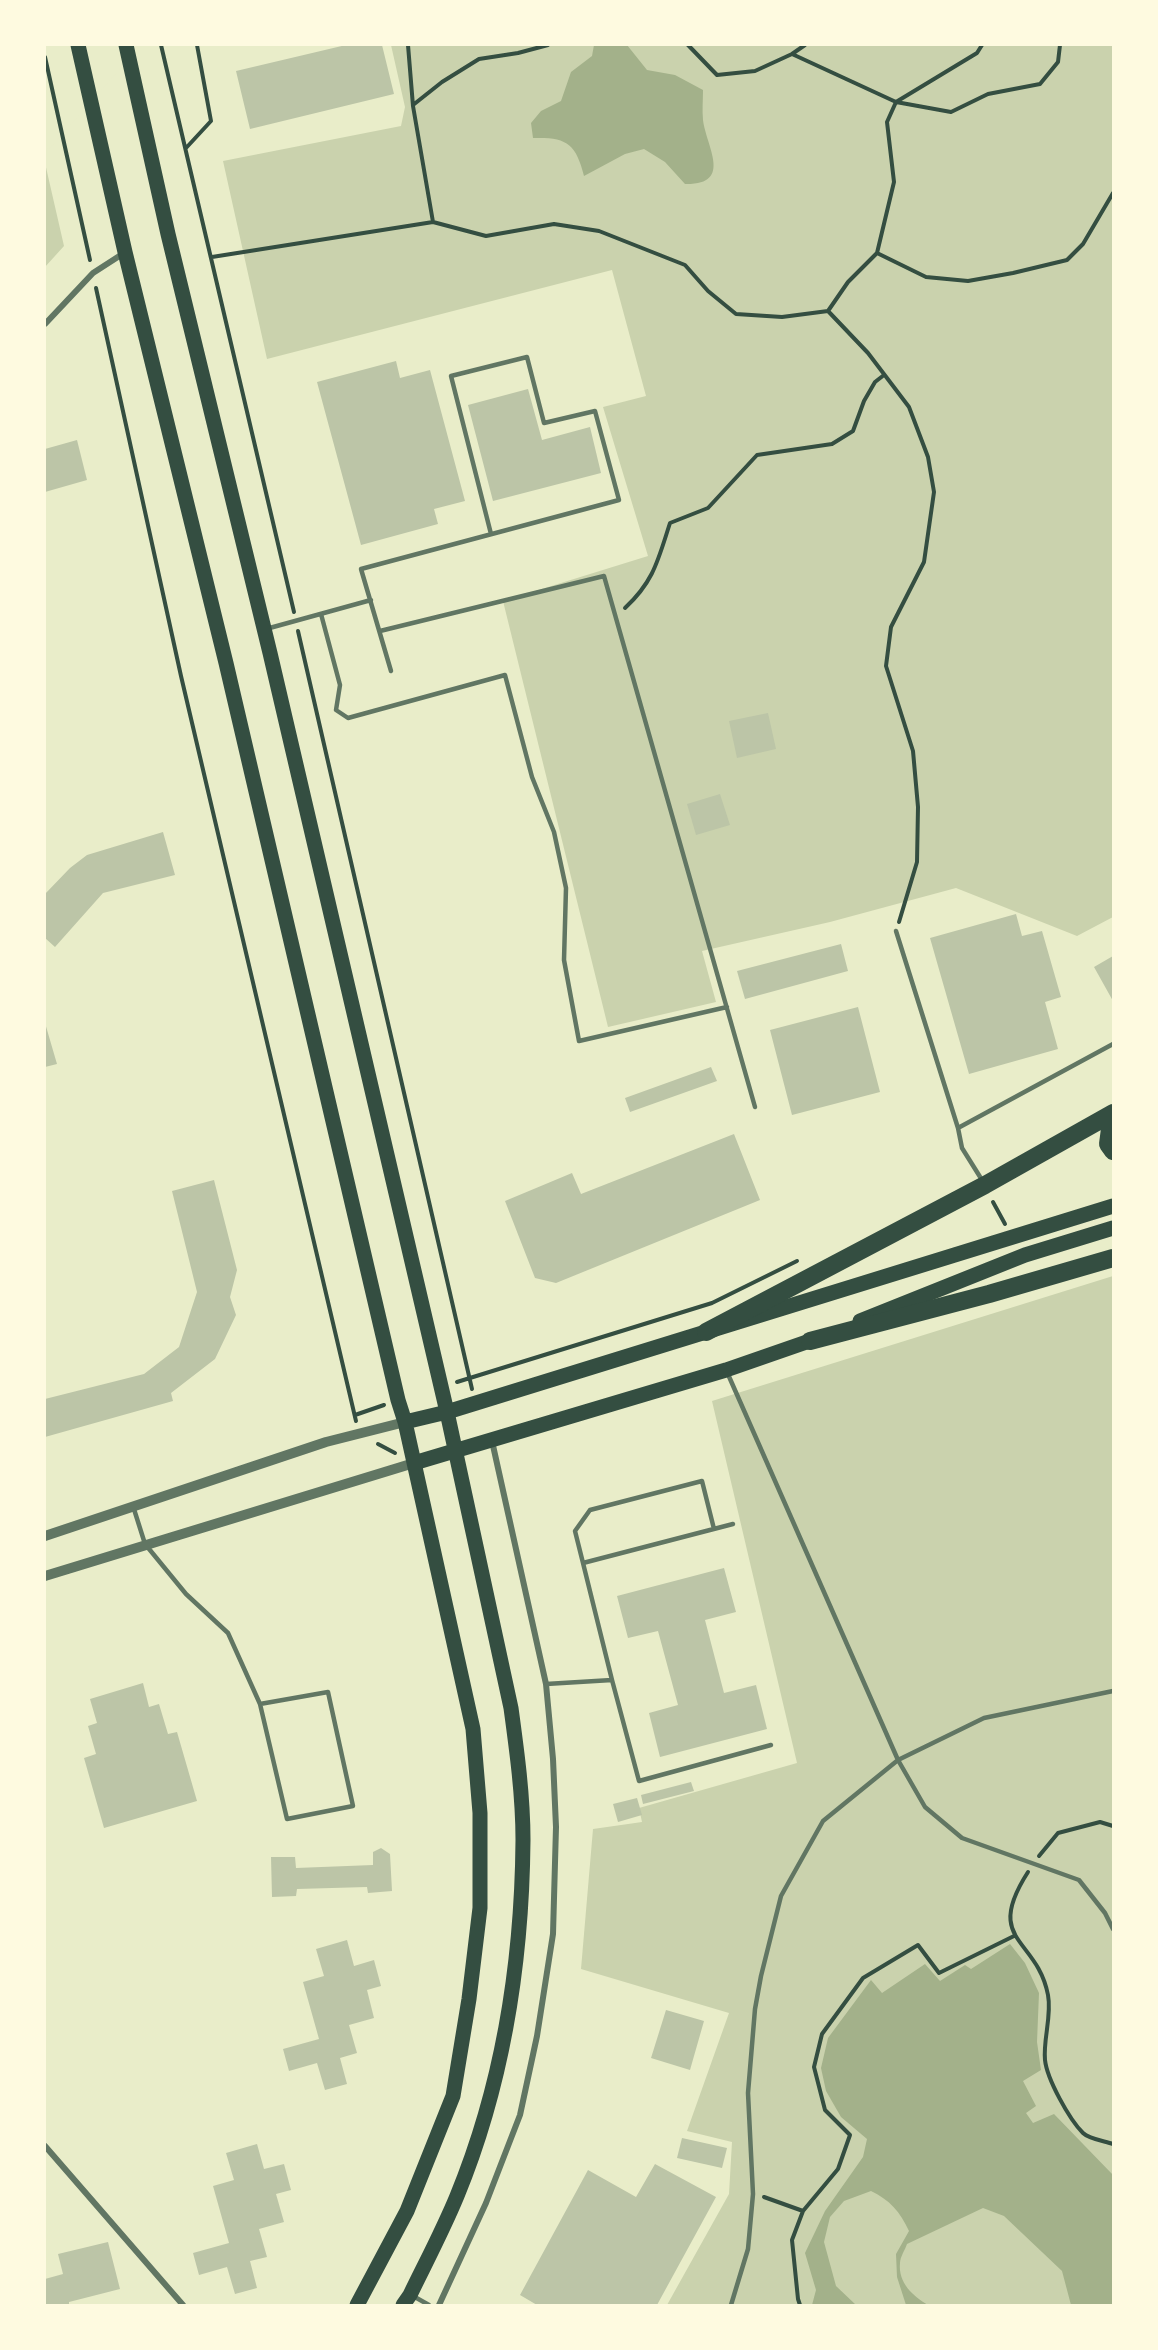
<!DOCTYPE html>
<html>
<head>
<meta charset="utf-8">
<style>
	body { margin:0 }
	#map { position:relative; width:1158px; height:2350px; overflow:hidden; background:#e9edc9; font-family:Arial,sans-serif }
	canvas { display:block }
	.frame { position:absolute; inset:0; border:46px solid #fefae0; pointer-events:none }
</style>
</head>
<body>
<div id="map">
<canvas width="1158" height="2350"></canvas>
<div class="frame"></div>
</div>
<script>
const c = document.querySelector('canvas').getContext('2d');
c.lineJoin = 'round';
function paint(path, color) { c.fillStyle = color; c.fill(path, 'evenodd'); }
function trace(path, color, width, dash) { c.strokeStyle = color; c.lineWidth = width; c.lineCap = dash ? 'butt' : 'round'; c.setLineDash(dash || []); c.stroke(path); }
const green = new Path2D(`
	M391 45H1113V917L1077 936 956 888 830 922 702 951 716 1002 608 1027 503 601 648 556 603 407 646 396 612 270 267 359 223 161 401 126 405 107Z
	M45 163 64 246 45 267Z
	M1113 1276V2305H667L729 2194 732 2142 687 2131 729 2013 581 1969 593 1829 642 1822 639 1808 797 1763 712 1401Z`);
const water = new Path2D(`
	M594 45H627L647 70 675 75 703 90C703 100 702 110 703 120 706 146 734 185 685 184L665 162 644 149 625 154 584 176C576 143 566 137 533 138L531 123 541 111 561 101 571 72 592 56Z
	M1010 1944 1025 1963 1039 1993 1037 2042 1041 2070 1023 2081 1036 2106 1026 2113 1033 2123 1054 2114 1113 2175V2305H1071L1062 2271 1004 2216 983 2208 907 2244C905 2250 900 2257 900 2263 898 2283 913 2296 928 2305H906L897 2277 896 2254 909 2231C900 2212 890 2200 871 2191L844 2201 830 2217 824 2242 836 2286 856 2305H812L816 2290 805 2253 825 2211 863 2157 867 2139 841 2117 826 2091 821 2068 828 2038 871 1980 882 1993 925 1964 940 1981 965 1965 971 1969Z`);
const pier = new Path2D(`
	M45 45H141L48 150 45 136Z`);
const building = new Path2D(`
	M346 45H382L394 94 250 129 236 71Z
	M396 361 400 378 430 370 465 501 434 509 438 524 361 545 317 382Z
	M528 389 542 440 590 427 601 473 493 501 468 405Z
	M77 440 87 480 45 492V449Z
	M768 713 776 749 737 758 729 721Z
	M720 794 730 825 696 835 687 804Z
	M163 832 175 875 103 893 55 947 45 938V894L70 868 87 855Z
	M1016 914 1022 936 1042 931 1061 997 1045 1002 1058 1049 969 1074 930 938Z
	M841 944 848 971 745 999 737 971Z
	M1113 956V1001L1094 967Z
	M858 1007 880 1092 792 1115 770 1030Z
	M45 1023 57 1064 45 1067Z
	M711 1067 717 1081 630 1112 625 1098Z
	M734 1134 760 1200 556 1283 535 1278 505 1201 572 1173 581 1194Z
	M214 1180 237 1270 230 1297 236 1315 215 1359 171 1393 173 1401 45 1437V1399L144 1374 179 1347 197 1292 172 1191Z
	M724 1568 736 1612 705 1620 724 1693 756 1685 767 1729 660 1757 649 1713 678 1705 658 1631 628 1638 617 1596Z
	M143 1683 149 1707 159 1704 168 1734 177 1732 197 1801 104 1828 84 1758 96 1754 88 1726 97 1723 90 1699Z
	M691 1782 694 1791 643 1804 641 1795Z
	M637 1798 642 1815 618 1822 613 1804Z
	M381 1848 390 1854 392 1891 368 1893 367 1887 297 1889 296 1896 272 1897 271 1857H295L296 1868 373 1865V1852Z
	M347 1940 354 1966 374 1960 381 1986 367 1990 374 2018 349 2025 357 2053 340 2058 347 2084 325 2090 317 2063 289 2071 283 2049 319 2039 303 1982 324 1976 316 1949Z
	M666 2010 704 2021 690 2070 651 2058Z
	M682 2138 727 2148 722 2168 677 2158Z
	M257 2144 264 2169 284 2164 291 2190 276 2194 284 2222 259 2229 267 2257 250 2261 257 2288 235 2294 227 2267 199 2275 193 2253 229 2243 213 2186 234 2180 226 2153Z
	M655 2164 716 2197 657 2305H537L520 2295 588 2170 636 2197Z
	M108 2242 120 2289 69 2302V2305H45V2279L63 2274 58 2254Z`);
const path = new Path2D(`
	M161 45 294 612
	M408 45 413 106 433 222
	M688 45 717 75 755 71 792 54 805 45
	M792 54 896 102 951 112 988 94 1040 84 1058 62 1060 45
	M45 57 90 260
	M413 105 442 82 479 59 518 53 548 45
	M186 148 211 121 197 45
	M877 253 926 277 968 281 1013 273 1067 260 1083 244 1113 193
	M212 257 433 222 486 236 554 224 599 231 685 265 708 291 736 314 782 317 828 311 848 282 877 253 894 182 887 122 896 102 977 53 982 45
	M96 288 181 676 356 1421
	M828 311 868 353 909 407 928 457 934 492 924 562 891 627 886 666 913 751 918 807 917 862 899 922
	M625 608C654 581 658 560 670 523L708 508 757 455 832 444 853 431 864 401 875 382 884 375
	M298 631 472 1389
	M993 1202 1005 1224
	M457 1382 712 1303 797 1261
	M355 1415 384 1405
	M378 1444 395 1453
	M1039 1856 1058 1833 1100 1822 1113 1826
	M1028 1872C983 1942 1037 1937 1048 1995 1052 2016 1043 2039 1045 2060 1047 2079 1069 2119 1083 2133 1089 2139 1104 2141 1113 2144
	M764 2197 803 2211
	M800 2305 798 2299 792 2240 803 2211 838 2169 850 2135 825 2110 814 2067 822 2034 863 1978 918 1945 939 1973 1014 1936`);
const service = new Path2D(`
	M321 614 340 685 336 710 348 718 505 675 532 777 554 832 566 888 564 960 579 1041 727 1007
	M266 629 371 600
	M380 631 604 576 755 1107
	M391 671 361 569 619 500 595 411 544 423 527 357 451 376 491 534
	M896 931 958 1128 962 1148 982 1180
	M958 1128 1113 1044
	M727 1372 898 1760 925 1807 962 1838 1079 1880 1105 1913 1113 1929
	M133 1506 145 1544 186 1594 228 1633 260 1704 287 1819 353 1806 328 1692 260 1704
	M583 1563 575 1531 590 1510 702 1481 714 1529
	M612 1680 583 1563 733 1524
	M546 1684 612 1680 639 1781 771 1745
	M413 2296 429 2305
	M731 2305 748 2249 753 2194 748 2093 755 2009 761 1976 781 1896 823 1821 898 1760 984 1718 1113 1691`);
const minor = new Path2D(`
	M45 324 93 273 124 253
	M45 2146 183 2305
	M439 2305 486 2203 520 2115 537 2036 553 1934 556 1827 553 1759 546 1684 492 1441`);
const tertiary = new Path2D(`
	M45 1536 326 1442 405 1422
	M45 1576 414 1463`);
const primary = new Path2D(`
	M78 45 125 252 226 663 398 1400 405 1422 473 1729 480 1813V1908L469 1999 453 2096 407 2211 357 2305
	M126 45 168 234 270 653 447 1412 511 1708C517 1752 523 1796 523 1840 522 1961 503 2084 457 2196 443 2230 426 2262 410 2295L403 2305
	M860 1321 1025 1255 1113 1228
	M405 1422 447 1412 1113 1206
	M414 1463 726 1370 821 1337`);
const motorway = new Path2D(`
	M1112 1114 1108 1144 1113 1151
	M706 1332 985 1185 1113 1113
	M810 1341 989 1294 1113 1258`);
paint(green, '#cad2ad');
paint(water, '#a3b18a');
paint(pier, '#e9edc9');
paint(building, '#bcc5a7');
trace(path, '#344e41', 4);
trace(service, '#617663', 4.5);
trace(minor, '#617663', 6);
trace(tertiary, '#617663', 10);
trace(primary, '#344e41', 15);
trace(motorway, '#344e41', 18);
</script>
</body>
</html>
